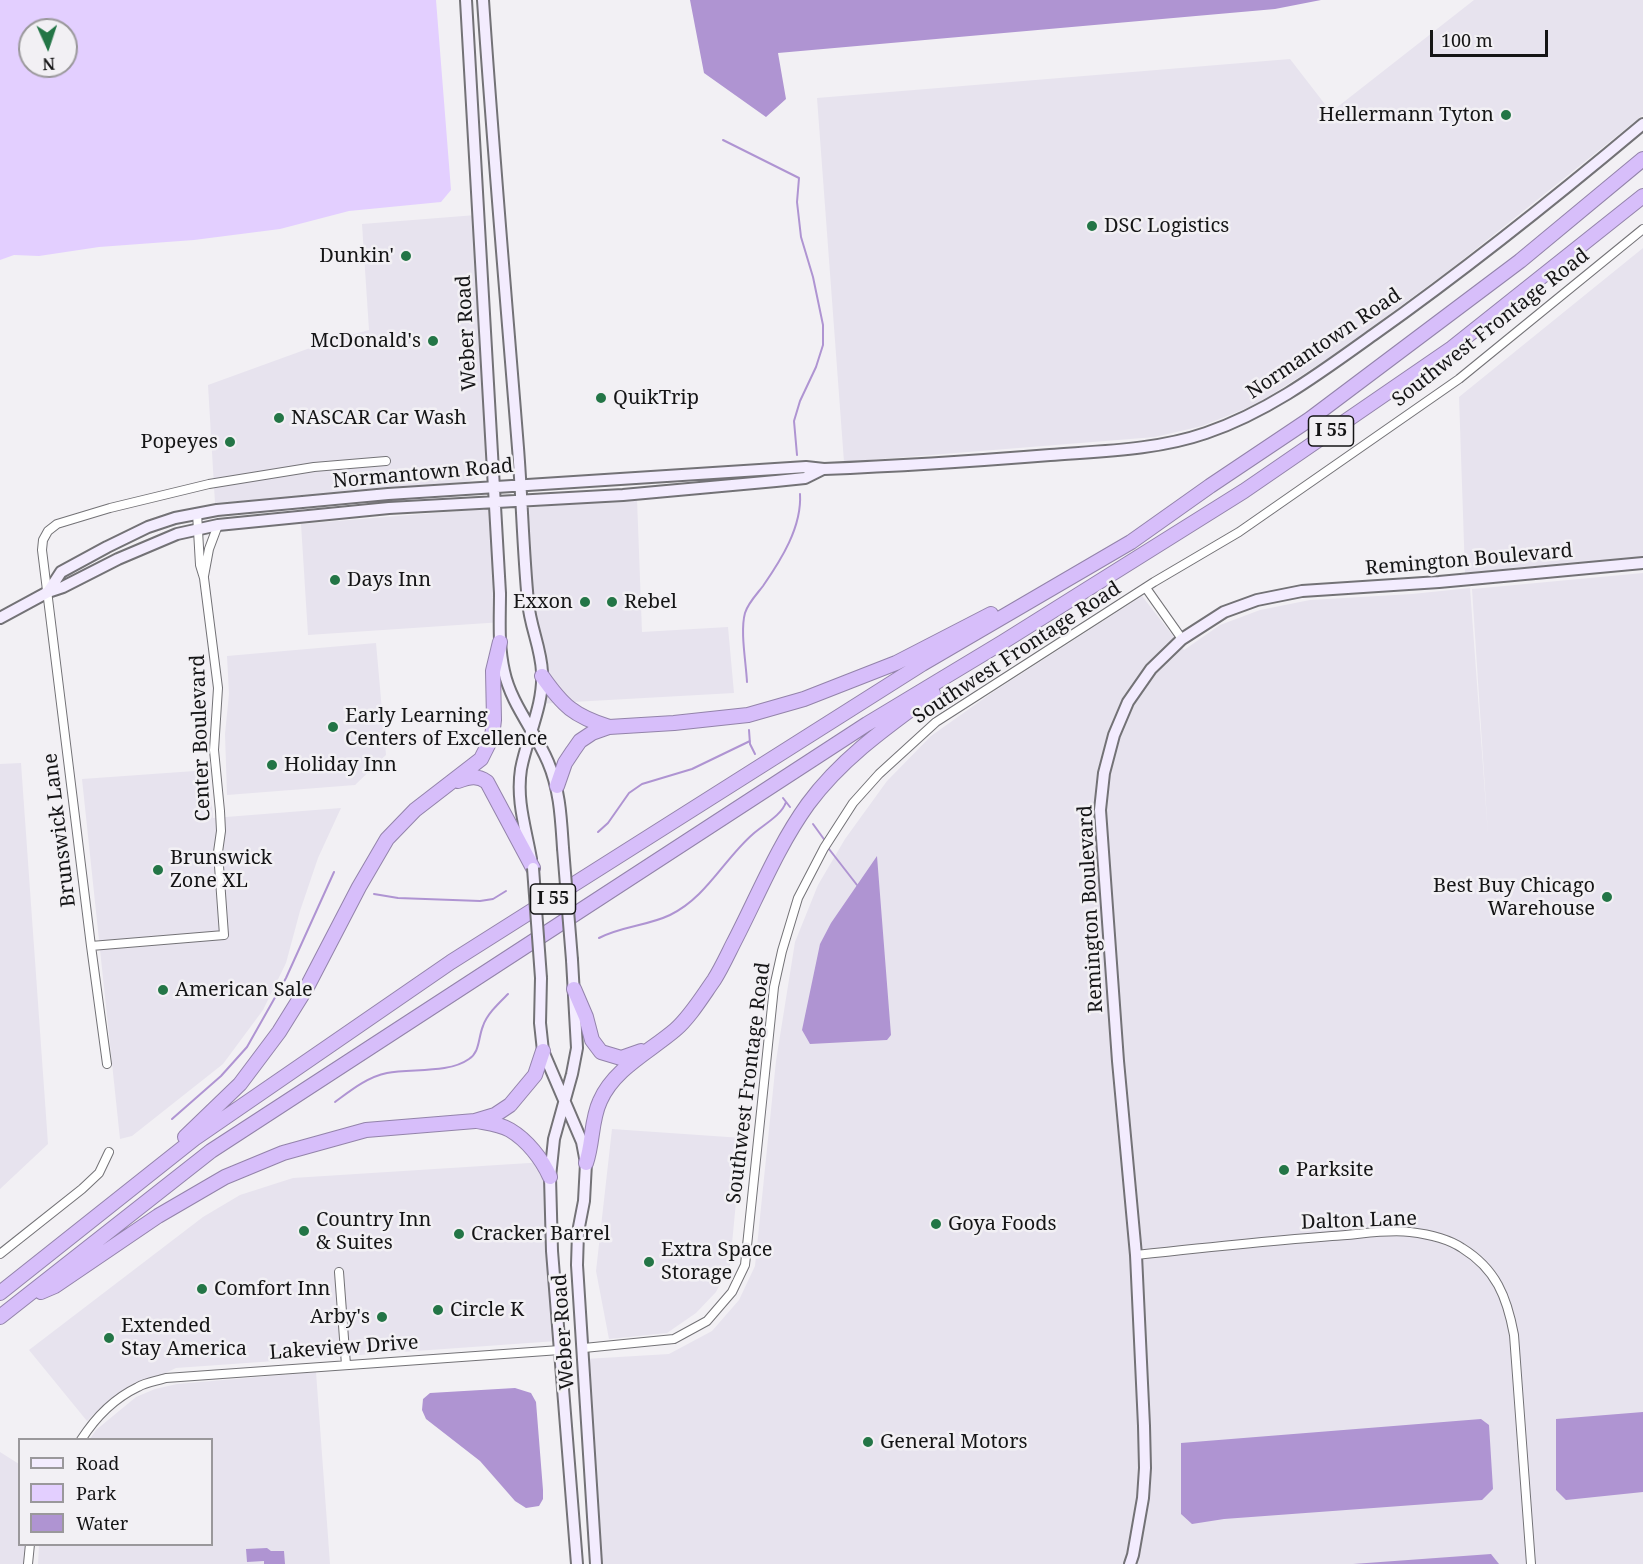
<!DOCTYPE html>
<html>
<head>
<meta charset="utf-8">
<style>
	body { margin:0 }
	#map { position:relative; width:1643px; height:1564px; overflow:hidden; background:#f2f0f4; font-family:"Noto Serif",serif }
	canvas { display:block }
	.legend { position:absolute; left:18px; top:1438px; width:195px; height:108px; box-sizing:border-box; background:#f2f0f4; border:2px solid #9a989b; margin:0; padding:8px 10px; list-style:none; font-size:18px; color:#151516 }
	.legend li { display:flex; align-items:center; gap:12px; height:30px }
	.legend b { width:30px; border:2px solid #9a989b }
	.north { position:absolute; left:18px; top:18px; width:60px; height:60px; box-sizing:border-box; background:#f2f0f4; border:2px solid #9a989b; border-radius:50%; rotate:177deg; font-size:16px; font-weight:700; line-height:24px; text-align:center; color:#151516 }
	.north::after { content:''; display:block; margin:auto; width:21px; height:27px; background:#237546; clip-path:polygon(50% 0,100% 100%,50% 72%,0 100%) }
	.scale { position:absolute; left:1430px; top:30px; width:118px; height:27px; box-sizing:border-box; border:3px solid #151516; border-top:0; padding-left:8px; font-size:18px; line-height:21px; white-space:nowrap; color:#151516; -webkit-text-stroke:4px #f2f0f4; paint-order:stroke }
</style>
</head>
<body>
<div id="map">
<canvas width="1643" height="1564"></canvas>
<ul class="legend">
<li><b style="height:8px;background:#f3ecfe"></b>Road</li>
<li><b style="height:16px;background:#e3cfff"></b>Park</li>
<li><b style="height:16px;background:#af94d2"></b>Water</li>
</ul>
<div class="north">N</div>
<div class="scale">100 m</div>
</div>
<script>
const c = document.querySelector('canvas').getContext('2d');
c.lineJoin = 'round';
function paint(path, color) { c.fillStyle = color; c.fill(path, 'evenodd'); }
function trace(path, color, width, dash) { c.strokeStyle = color; c.lineWidth = width; c.lineCap = dash ? 'butt' : 'round'; c.setLineDash(dash || []); c.stroke(path); }
function label(font, color, halo, rows, align = 'center') {
  c.font = font + ' "Noto Serif",serif'; c.lineWidth = 5; c.setLineDash([]); c.textBaseline = 'middle'; c.strokeStyle = halo; c.fillStyle = color; for (const [text, x, y, turn = 0] of rows) {
    c.save(); c.translate(x, y); c.rotate((+turn || 0) * Math.PI / 180); c.textAlign = isNaN(turn) ? turn : align; if (halo) c.strokeText(text, 0, 0); c.fillText(text, 0, 0); c.restore();
  }
}
const built = new Path2D(`
	M1474 0H1643V115L1451 269 1338 352 1257 404 1202 426 1155 437 844 462 817 98 1290 59 1331 112Z
	M476 215 487 454 483 469 475 479 461 484 215 503 208 385 332 340 369 330 362 224Z
	M1643 248V557L1465 573 1459 397Z
	M637 499 642 632 728 627 734 693 537 704 534 631 523 508Z
	M495 508 503 622 308 635 301 524Z
	M1643 573V1564H601L585 1359 669 1354 712 1331 739 1300 755 1266 776 1061 795 942 818 885 845 839 887 781 931 736 993 692 1142 596 1184 650 1220 625 1260 610 1310 600 1412 594 1470 588 1488 835 1472 589Z
	M376 643 386 755 355 785 227 795 225 734 229 694 227 656Z
	M21 763 48 1144 0 1189V764Z
	M209 770 213 818 341 808 318 858 300 911 286 963 263 1010 223 1064 132 1136 120 1139 82 779Z
	M612 1129 742 1138 730 1265 716 1292 696 1313 667 1333 609 1339 596 1271Z
	M545 1162 557 1341 176 1368 110 1399 87 1421 29 1350 203 1217 240 1195 293 1178Z
	M316 1372 330 1564H38L39 1545 212 1544V1440L90 1439 96 1430 136 1397 155 1389 177 1384Z
	M0 1452 19 1464 20 1544 26 1545 25 1564H0Z`);
const green = new Path2D(`
	M0 0H436L451 190 441 202 349 211 280 229 194 240 99 247 39 256 14 255 0 260ZM30 30H66V66H30Z`);
const water = new Path2D(`
	M690 0H1321L1275 9 778 53 786 99 766 117 704 73Z
	M877 856 891 1035 887 1040 810 1044 802 1030 820 944 831 923Z
	M515 1388 531 1393 536 1402 543 1490V1499L539 1506 526 1508 515 1501 480 1461 426 1419 422 1410 423 1399 430 1393Z
	M1643 1412V1492L1566 1500 1556 1490V1419Z
	M1481 1419 1489 1425 1493 1489 1482 1500 1224 1519 1192 1524 1181 1514V1443Z
	M267 1548 271 1551H284L285 1564H264V1561L247 1562 246 1549Z
	M1491 1554 1499 1564H1353Z`);
const stream = new Path2D(`
	M723 140 799 178 797 202 801 237 813 277 823 325V345L816 367 800 401 794 421 797 455
	M747 682C746 662 740 631 745 613 748 603 757 594 763 586 781 560 802 527 800 494
	M749 730 750 744 755 754
	M783 798 790 807
	M813 824 826 842
	M598 832 608 823 629 793 642 784 692 769 750 741
	M829 846V849L857 885
	M374 894 398 898 480 901 493 899 506 891
	M599 938C622 926 647 926 670 915 706 898 724 859 753 834 763 825 782 815 786 802
	M335 1102C350 1091 367 1077 387 1073 411 1068 448 1074 469 1059 480 1052 478 1038 483 1026 487 1014 499 1003 508 994
	M172 1119 221 1076 247 1047 286 978 334 872`);
const street = new Path2D(`
	M204 576 209 549 218 525
	M1146 588 1182 639
	M91 946 224 935 218 852 221 831 220 811 214 750 218 688 204 578 200 565 197 513
	M107 1064 91 946 42 550 43 540 48 531 57 524 110 508 209 484 314 467 386 461
	M0 1254 82 1189 99 1173 109 1152
	M1136 1255C1201 1248 1266 1241 1332 1236 1357 1235 1385 1229 1410 1232 1427 1234 1447 1238 1462 1248 1496 1269 1507 1297 1514 1335L1531 1564
	M339 1272 346 1365
	M584 1348 674 1339 707 1321 732 1292 745 1265 774 987 782 951 798 898 824 848 853 803 879 774 936 722 1154 582 1239 532 1459 379 1643 229
	M81 1440C95 1418 115 1398 138 1387 146 1382 157 1381 166 1378L560 1350
	M28 1564 30 1544`);
const secondary = new Path2D(`
	M466 0 500 593C500 619 498 645 504 671 511 704 535 731 548 762 560 790 561 819 563 848
	M483 0C493 149 506 298 518 448 522 499 523 550 528 602 530 626 541 648 542 672 544 705 527 737 521 769 516 801 526 829 531 859
	M48 592 61 572 107 547 148 527 175 518 217 510 388 494 806 467 824 469C899 466 975 461 1050 455 1102 451 1157 450 1206 433 1268 412 1320 373 1373 335 1466 269 1555 198 1643 124
	M0 618 48 592 63 587 118 559 177 534 218 525 389 508 623 495 776 481 805 478 823 469
	M572 960 577 1048 572 1074 554 1139 550 1177 552 1251 577 1564
	M541 978 540 1023 543 1051 582 1142 586 1163 584 1201 578 1232 577 1265 596 1564
	M1130 1564 1133 1555 1143 1498 1145 1468 1144 1426 1136 1255 1118 1061 1100 810 1104 773 1114 735 1128 702 1151 669 1182 639 1224 612 1257 600 1302 591 1439 582 1643 563`);
const highway = new Path2D(`
	M542 676C563 706 574 716 609 727
	M458 781C470 777 477 775 487 782L533 868
	M557 786 565 763 573 751 580 741 592 733 609 727 674 723 748 715 804 699 896 663 991 614
	M574 989 586 1017 592 1040 601 1052 621 1058 641 1051
	M477 1121C488 1123 500 1124 510 1130 527 1140 542 1159 550 1177
	M185 1137 240 1084 279 1032 307 987 359 887 387 839 415 810 481 759 492 737 494 720 493 671 500 642
	M586 1163C593 1143 591 1120 600 1101 614 1069 649 1052 675 1030 690 1017 702 997 714 980 721 969 727 956 733 944 757 898 777 847 808 804 842 758 888 726 933 693
	M41 1292 55 1286 158 1216 225 1177 283 1153 366 1130 475 1121 495 1115 510 1105 535 1075 543 1051
	M0 1293 194 1139 451 962 922 664 1131 542 1210 486 1310 419 1520 261 1643 159
	M0 1317 211 1151 867 724 1003 642 1244 491 1452 348 1643 196`);
const secondaryBridge = new Path2D(`
	M563 848 572 960
	M533 868 541 978`);
const markers = [
	[1506,115,6,"#237546"],
	[1092,226,6,"#237546"],
	[406,256,6,"#237546"],
	[433,341,6,"#237546"],
	[601,398,6,"#237546"],
	[279,418,6,"#237546"],
	[230,442,6,"#237546"],
	[335,580,6,"#237546"],
	[585,602,6,"#237546"],
	[612,602,6,"#237546"],
	[333,727,6,"#237546"],
	[272,765,6,"#237546"],
	[158,870,6,"#237546"],
	[1607,897,6,"#237546"],
	[163,990,6,"#237546"],
	[1284,1170,6,"#237546"],
	[936,1224,6,"#237546"],
	[304,1231,6,"#237546"],
	[459,1234,6,"#237546"],
	[649,1262,6,"#237546"],
	[202,1289,6,"#237546"],
	[438,1310,6,"#237546"],
	[382,1317,6,"#237546"],
	[109,1338,6,"#237546"],
	[868,1442,6,"#237546"]
];
const shields = [
	[1331,431,45],
	[553,899,45]
];
const shieldNames = [
	["I 55",1331,431],
	["I 55",553,899]
];
const poiNames = [
	["Hellermann Tyton",1494,115,"right"],
	["DSC Logistics",1104,226],
	["Dunkin'",394,256,"right"],
	["McDonald's",421,341,"right"],
	["QuikTrip",613,398],
	["NASCAR Car Wash",291,418],
	["Popeyes",218,442,"right"],
	["Days Inn",347,580],
	["Exxon",573,602,"right"],
	["Rebel",624,602],
	["Early Learning",345,716],
	["Centers of Excellence",345,739],
	["Holiday Inn",284,765],
	["Brunswick",170,858],
	["Zone XL",170,881],
	["Best Buy Chicago",1595,886,"right"],
	["Warehouse",1595,909,"right"],
	["American Sale",175,990],
	["Parksite",1296,1170],
	["Country Inn",316,1220],
	["& Suites",316,1243],
	["Goya Foods",948,1224],
	["Cracker Barrel",471,1234],
	["Extra Space",661,1250],
	["Storage",661,1273],
	["Comfort Inn",214,1289],
	["Circle K",450,1310],
	["Arby's",370,1317,"right"],
	["Extended",121,1326],
	["Stay America",121,1349],
	["General Motors",880,1442]
];
const streetNames = [
	["Southwest Frontage Road",1491,328,-38],
	["Weber Road",467,333,-93],
	["Normantown Road",1324,344,-34],
	["Normantown Road",423,474,-5],
	["Remington Boulevard",1469,560,-5],
	["Southwest Frontage Road",1017,653,-33],
	["Center Boulevard",201,738,-92],
	["Brunswick Lane",60,830,-97],
	["Remington Boulevard",1091,909,-93],
	["Southwest Frontage Road",749,1083,-83],
	["Dalton Lane",1359,1221,-2],
	["Weber Road",564,1332,-94],
	["Lakeview Drive",344,1348,-4]
];
paint(built, '#e7e3ee');
paint(green, '#e3cfff');
paint(water, '#af94d2');
trace(stream, '#af94d2', 2);
trace(street, '#737276', 10);
trace(secondary, '#737276', 14);
trace(highway, '#9383aa', 16);
trace(street, '#fff', 8);
trace(secondary, '#f3ecfe', 10);
trace(highway, '#d7befa', 14);
trace(secondaryBridge, '#737276', 14, []);
trace(secondaryBridge, '#f3ecfe', 10);
for (const [x, y, r, color] of markers) { const dot = new Path2D(); dot.arc(x, y, r, 0, 2 * Math.PI); c.fillStyle = color; c.fill(dot); trace(dot, '#f2f0f4', 2); }
for (const [x, y, w] of shields) { const box = new Path2D(); box.roundRect(x - w / 2, y - 15, w, 30, 4.5); c.fillStyle = '#f2f0f4'; c.fill(box); trace(box, '#151516', 1.5); }
label('bold 18px', '#151516', null, shieldNames);
label('20px', '#151516', '#f2f0f4', poiNames, 'left');
label('20px', '#151516', '#f2f0f4', streetNames);
</script>
</body>
</html>
